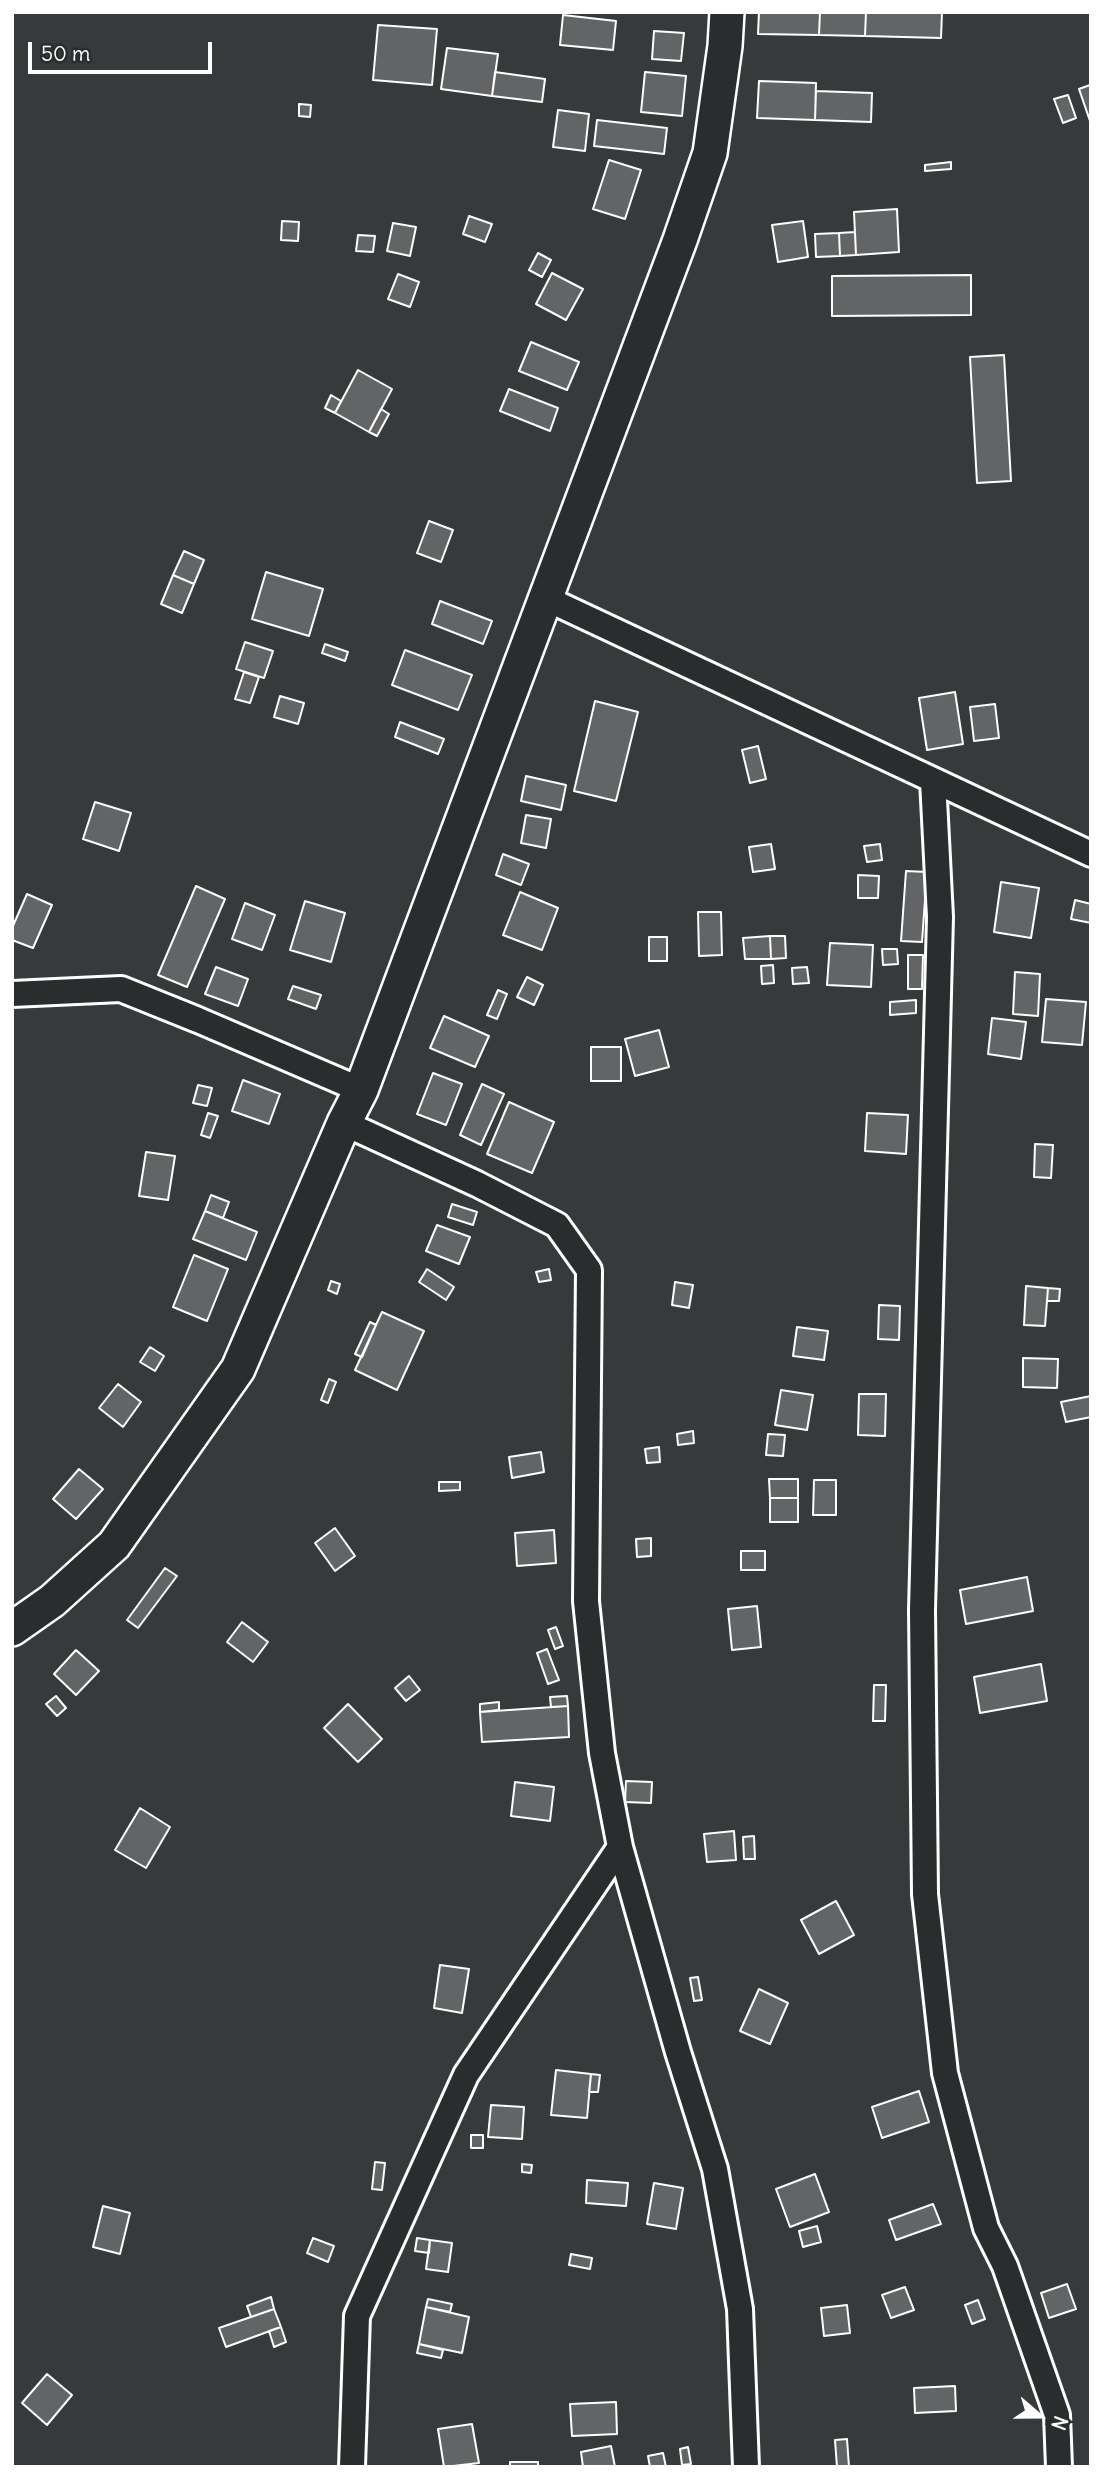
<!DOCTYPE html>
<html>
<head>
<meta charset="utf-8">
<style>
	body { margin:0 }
	#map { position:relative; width:1103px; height:2479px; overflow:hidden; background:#373a3b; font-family:Delius,sans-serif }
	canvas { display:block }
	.frame { position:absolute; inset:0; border:14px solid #fff; pointer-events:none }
	.north { position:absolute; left:1005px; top:2381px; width:70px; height:70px; -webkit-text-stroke:5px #2a2d2e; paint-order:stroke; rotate:110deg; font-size:19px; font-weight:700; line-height:28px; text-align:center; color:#fff }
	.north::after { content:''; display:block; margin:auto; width:24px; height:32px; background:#fff; clip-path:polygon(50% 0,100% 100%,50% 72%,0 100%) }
	.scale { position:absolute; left:28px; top:42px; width:184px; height:32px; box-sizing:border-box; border:4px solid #fff; border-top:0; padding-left:9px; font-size:21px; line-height:24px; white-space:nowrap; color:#fff; -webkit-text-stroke:5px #2a2d2e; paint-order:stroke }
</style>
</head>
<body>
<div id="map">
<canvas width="1103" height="2479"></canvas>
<div class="frame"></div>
<div class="north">N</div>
<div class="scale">50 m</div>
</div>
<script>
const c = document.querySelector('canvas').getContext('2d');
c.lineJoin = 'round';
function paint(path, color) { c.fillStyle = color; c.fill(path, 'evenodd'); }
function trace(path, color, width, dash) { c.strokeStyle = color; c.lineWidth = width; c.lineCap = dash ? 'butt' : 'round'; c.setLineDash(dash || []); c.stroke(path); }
const building = new Path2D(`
	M759 12H820L819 35 758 34Z
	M820 12H866L865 36 819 35Z
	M866 12 942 13 941 38 865 36Z
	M563 15 616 21 613 50 560 45Z
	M378 25 437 29 432 85 373 80Z
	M654 31 684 33 681 61 652 59Z
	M447 48 498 54 492 96 441 89Z
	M495 72 545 79 542 102 492 96Z
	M645 72 686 76 682 116 641 112Z
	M759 81 816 83 815 120 757 118Z
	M1090 85 1091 121H1090L1079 89Z
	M816 91 872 93 871 122 815 120Z
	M1068 95 1076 118 1063 123 1054 99Z
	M299 104 311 105 310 117 299 116Z
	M558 110 589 114 585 151 553 147Z
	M597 120 667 128 664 154 594 146Z
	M609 160 641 170 625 219 593 209Z
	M951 162V169L925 171V165Z
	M897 209 899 252 856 255 854 212Z
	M469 216 492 224 485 242 463 234Z
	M282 221 299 222 298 241 281 240Z
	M803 221 808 257 778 262 772 225Z
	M393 223 416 227 410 256 387 251Z
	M855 232 856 255 840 256 839 233Z
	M839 233 840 256 816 257 815 234Z
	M358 235 375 236 373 252 356 251Z
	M538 253 551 260 542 277 529 270Z
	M552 273 583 289 566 320 536 304Z
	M398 274 419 282 410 307 388 299Z
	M971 275V315L832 316V276Z
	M531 342 579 362 567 390 519 371Z
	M1004 355 1011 481 977 483 970 357Z
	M358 370 392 389 369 432 335 413Z
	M509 389 558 408 550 431 500 411Z
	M331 395 341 401 335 413 325 408Z
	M381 409 389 414 377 436 369 432Z
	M429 521 453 530 441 562 417 553Z
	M184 551 204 560 194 584 173 575Z
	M266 572 323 589 309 636 252 619Z
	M173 575 194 584 182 613 161 604Z
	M440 601 492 621 483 644 432 624Z
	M245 642 273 651 264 678 236 669Z
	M325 644 348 652 345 661 322 653Z
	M405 650 472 675 458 710 392 685Z
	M244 672 259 677 250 703 235 699Z
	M955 692 963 744 927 750 919 698Z
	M280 696 304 703 298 724 274 717Z
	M595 701 638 712 616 801 574 791Z
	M995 704 999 738 974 741 970 707Z
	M400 722 444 739 438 754 395 737Z
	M758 746 766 779 750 783 742 750Z
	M526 776 566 785 561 810 521 801Z
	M95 802 131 813 119 851 83 839Z
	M526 815 551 819 546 848 521 843Z
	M771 844 775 869 753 872 749 847Z
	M880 844 882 860 867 862 864 846Z
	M503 854 529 864 521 885 496 875Z
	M906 871 927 872 922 942 901 941Z
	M858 875 879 876 878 898H858Z
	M1001 882 1039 888 1031 938 994 932Z
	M196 886 225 899 187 987 158 975Z
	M520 892 558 908 542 950 503 935Z
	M27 894 52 905 33 948 12 940V928Z
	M1075 900 1091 904V923L1071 919Z
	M305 901 345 913 331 962 290 950Z
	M245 903 275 915 262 950 232 939Z
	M698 912H721L722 955 699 956Z
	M770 936 771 959H745L743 938Z
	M770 936H785L786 958 771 959Z
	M649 937H667V961H649Z
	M830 943 873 945 871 987 827 985Z
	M882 949H897L898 964 883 965Z
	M908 955H923L922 989H908Z
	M773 965 774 983 762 984 761 966Z
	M216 967 248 979 238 1006 205 994Z
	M807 967 809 983 793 984 792 968Z
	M1015 972 1040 974 1038 1016 1013 1014Z
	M527 977 543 985 534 1005 517 997Z
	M293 986 321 995 316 1009 288 999Z
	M498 990 507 994 497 1019 487 1015Z
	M1046 999 1086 1002 1082 1045 1042 1042Z
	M916 1000V1013L890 1015V1002Z
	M444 1016 489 1036 475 1067 430 1048Z
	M992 1018 1026 1022 1021 1059 988 1054Z
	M659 1030 669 1067 635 1076 625 1039Z
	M591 1047H621V1081H591Z
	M433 1073 462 1084 446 1125 417 1114Z
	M243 1080 280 1094 269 1124 232 1111Z
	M482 1084 504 1094 481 1145 460 1135Z
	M198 1085 212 1088 207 1106 193 1103Z
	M509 1102 554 1122 532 1173 487 1154Z
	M208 1113 218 1116 210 1138 201 1135Z
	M867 1113 908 1115 906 1154 865 1151Z
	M1035 1144 1053 1145 1051 1178 1034 1177Z
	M146 1152 175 1156 168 1200 139 1196Z
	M211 1195 229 1202 223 1218 205 1211Z
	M452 1204 477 1212 473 1225 448 1217Z
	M205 1211 257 1232 246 1260 193 1239Z
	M437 1225 470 1237 459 1264 426 1251Z
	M194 1255 228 1269 207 1321 173 1307Z
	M427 1269 454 1287 446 1300 419 1282Z
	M549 1269 551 1280 539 1282 536 1272Z
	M331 1281 340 1284 337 1294 328 1290Z
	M675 1282 693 1285 689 1308 672 1305Z
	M1026 1286 1048 1288 1045 1326 1024 1325Z
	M1048 1288 1060 1289 1059 1301H1047Z
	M879 1305 900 1306 899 1340 878 1339Z
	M382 1312 424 1331 397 1390 355 1370Z
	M370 1322 376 1325 362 1357 355 1354Z
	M797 1327 828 1331 824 1360 793 1356Z
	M150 1347 164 1356 155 1371 140 1362Z
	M1023 1358 1058 1359 1057 1388 1023 1387Z
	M329 1379 336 1382 328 1403 321 1400Z
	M118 1384 141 1402 123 1427 99 1408Z
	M781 1390 813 1395 807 1430 775 1425Z
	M859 1394H886L885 1436 858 1435Z
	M1091 1396V1417L1066 1422 1061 1402Z
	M693 1431 694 1443 678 1445 677 1434Z
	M768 1434 785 1435 783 1456 766 1455Z
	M659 1447 660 1462 647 1463 645 1449Z
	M541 1452 544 1472 512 1478 509 1457Z
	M79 1469 103 1489 76 1519 53 1499Z
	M769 1479H798V1498H770Z
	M814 1480H836V1515H813Z
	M439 1482H460V1490L439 1491Z
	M770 1498H798V1522H770Z
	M335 1528 355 1556 335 1571 315 1543Z
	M554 1530 556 1563 517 1566 515 1533Z
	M651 1538V1556L637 1557 636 1539Z
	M741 1551H765V1570H741Z
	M165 1568 177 1576 138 1628 127 1620Z
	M1027 1577 1033 1611 966 1624 960 1590Z
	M757 1606 761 1647 732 1650 728 1609Z
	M242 1622 268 1642 253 1662 227 1642Z
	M556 1627 563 1646 555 1649 548 1630Z
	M547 1649 559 1680 548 1684 537 1653Z
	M76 1650 99 1671 76 1695 54 1674Z
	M1041 1664 1047 1701 980 1713 974 1677Z
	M409 1676 420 1690 406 1701 395 1688Z
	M874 1685H886L885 1721H873Z
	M56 1696 66 1708 57 1716 46 1704Z
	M567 1696 568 1706 551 1707 550 1697Z
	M499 1702V1710L480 1712V1704Z
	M348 1704 382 1739 358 1762 324 1728Z
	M568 1706 569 1737 482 1742 480 1712Z
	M626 1781 652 1782 651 1803 625 1802Z
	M515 1782 554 1787 550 1821 511 1816Z
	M140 1808 170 1827 146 1868 115 1850Z
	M734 1831 736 1860 707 1862 704 1834Z
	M754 1836 755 1859H744L743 1837Z
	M836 1901 854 1935 819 1954 801 1920Z
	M440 1965 469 1969 462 2013 434 2008Z
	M698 1977 702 2000 694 2001 690 1978Z
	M759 1989 788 2003 770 2044 740 2031Z
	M556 2070 591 2074 587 2118 551 2115Z
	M591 2074 600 2075 598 2092H589Z
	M919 2091 929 2122 882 2138 872 2107Z
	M491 2105 524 2107 522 2139 488 2137Z
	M471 2135H483V2148H471Z
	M375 2162 385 2163 382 2190 372 2189Z
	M522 2164 532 2165 531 2173 522 2172Z
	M815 2174 829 2212 790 2227 776 2189Z
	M587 2180 628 2183 626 2206 586 2203Z
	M654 2183 683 2188 676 2229 647 2224Z
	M933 2204 941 2224 896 2240 889 2220Z
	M103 2206 130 2213 120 2254 93 2247Z
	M817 2226 821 2242 803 2247 799 2231Z
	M313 2238 334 2246 328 2262 307 2253Z
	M417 2238 430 2240 429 2253 415 2251Z
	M430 2240 452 2243 448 2272 426 2269Z
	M571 2254 592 2258 590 2269 569 2265Z
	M1067 2284 1076 2309 1049 2318 1041 2293Z
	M905 2287 914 2310 891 2318 882 2295Z
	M271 2297 274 2309 251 2317 247 2306Z
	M428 2299 452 2304 450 2312 426 2307Z
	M978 2300 985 2319 972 2324 965 2305Z
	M847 2305 850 2333 824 2336 821 2308Z
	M426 2307 469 2317 462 2353 419 2344Z
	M274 2309 281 2327 226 2347 219 2328Z
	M281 2327 286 2342 274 2347 269 2331Z
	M419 2344 443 2350 441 2358 417 2353Z
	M47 2374 72 2395 47 2425 22 2403Z
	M955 2386 956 2411 915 2413 914 2388Z
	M616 2402 617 2434 572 2436 570 2404Z
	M472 2424 479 2463 444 2467 438 2429Z
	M847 2439 849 2467H837L835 2440Z
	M611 2446 615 2467H583L581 2452Z
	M688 2447 691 2464 682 2465 680 2449Z
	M663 2453 666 2467H650L648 2456Z
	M510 2462H538V2467H510Z`);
const street = new Path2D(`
	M545 598 1091 854
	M933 780 940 917 922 1610 925 1894 945 2073 986 2228 1005 2266 1057 2415 1059 2467
	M12 994 121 989 198 1020 361 1090
	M344 1123 477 1184 557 1225 589 1270 586 1601 602 1753 620 1847 678 2052 715 2169 740 2309 746 2467
	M352 2467 357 2316 466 2075 620 1847`);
const secondary = new Path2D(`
	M12 1629 52 1601 114 1545 238 1369 344 1123 361 1090 680 240 710 153 725 46 727 12`);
paint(building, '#636465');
trace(building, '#fff', 2);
trace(street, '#fff', 30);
trace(secondary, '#fff', 38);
trace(street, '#2a2d2e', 24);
trace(secondary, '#2a2d2e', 33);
</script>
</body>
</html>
